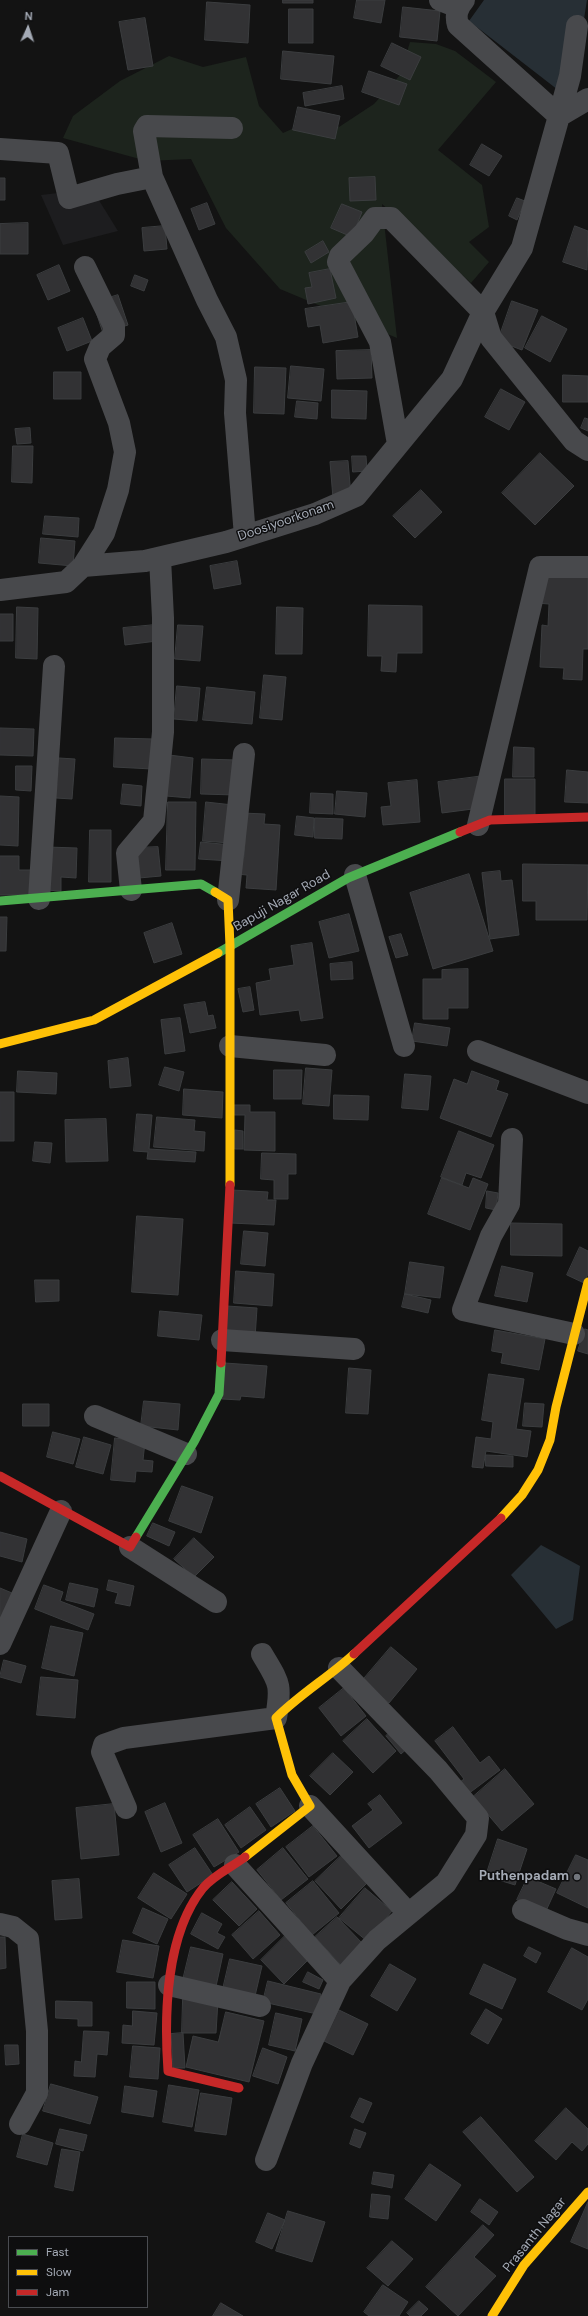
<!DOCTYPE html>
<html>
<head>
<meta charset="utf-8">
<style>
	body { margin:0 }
	#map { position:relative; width:588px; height:2316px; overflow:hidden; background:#131313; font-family:"DM Sans",sans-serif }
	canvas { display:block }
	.legend { position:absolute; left:8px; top:2236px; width:140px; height:72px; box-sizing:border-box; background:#0e0e0f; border:1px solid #4a4c51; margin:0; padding:5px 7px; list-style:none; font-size:12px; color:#a4aab5 }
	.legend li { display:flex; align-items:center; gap:8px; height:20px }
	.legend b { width:20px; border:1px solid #4a4c51 }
	.north { position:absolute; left:8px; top:8px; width:40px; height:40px; -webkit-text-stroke:3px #0e0e0f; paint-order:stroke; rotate:3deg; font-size:11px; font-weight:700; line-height:16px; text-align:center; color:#a4aab5 }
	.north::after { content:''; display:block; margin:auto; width:14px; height:18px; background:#a4aab5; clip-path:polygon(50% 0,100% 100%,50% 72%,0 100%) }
</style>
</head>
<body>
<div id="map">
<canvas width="588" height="2316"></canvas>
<ul class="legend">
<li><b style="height:5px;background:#4caf50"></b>Fast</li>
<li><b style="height:5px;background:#ffc107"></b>Slow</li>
<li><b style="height:5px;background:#c62828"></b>Jam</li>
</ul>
<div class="north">N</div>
</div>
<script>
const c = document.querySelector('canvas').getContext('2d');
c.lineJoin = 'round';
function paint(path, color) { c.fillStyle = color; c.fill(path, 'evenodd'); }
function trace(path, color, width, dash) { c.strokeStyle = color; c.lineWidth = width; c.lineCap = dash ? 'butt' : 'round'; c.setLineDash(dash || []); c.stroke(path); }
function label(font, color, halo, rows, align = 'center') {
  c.font = font + ' "DM Sans",sans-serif'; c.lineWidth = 3; c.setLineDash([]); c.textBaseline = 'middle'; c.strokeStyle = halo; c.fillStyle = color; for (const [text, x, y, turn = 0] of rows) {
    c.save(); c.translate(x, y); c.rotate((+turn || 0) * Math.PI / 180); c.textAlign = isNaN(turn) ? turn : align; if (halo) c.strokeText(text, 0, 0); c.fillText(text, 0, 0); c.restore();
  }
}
const built = new Path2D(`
	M92 189 118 231 63 245 41 195Z`);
const green = new Path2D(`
	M410 42 436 44 455 51 496 82 438 150 482 185 489 227 469 242 489 262 471 283 382 204 397 338 280 289 226 228 191 159 147 161 63 138 73 116 120 81 169 56 203 67 246 57 259 106 283 133 328 113 339 127 374 104 400 75Z`);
const water = new Path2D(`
	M484 0H587L571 100 469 21Z
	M541 1545 580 1566 573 1620 556 1629 511 1575Z`);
const building = new Path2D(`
	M283 0H313V3H283Z
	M357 0H385L381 23 354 18Z
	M207 2 250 5 248 43 205 40Z
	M403 7 440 11 437 41 400 37Z
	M289 9H313V43H289Z
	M145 18 153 66 128 70 119 22Z
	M392 43 421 57 410 80 381 66Z
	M283 51 334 56 331 84 281 79Z
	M369 71 407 84 399 105 362 92Z
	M342 86 344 99 305 106 303 93Z
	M298 107 340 116 335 139 293 130Z
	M482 144 502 156 489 176 470 165Z
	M375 177 376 200 350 201 349 178Z
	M0 178H5V200H0Z
	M517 198 525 201 517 220 509 216Z
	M207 203 215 224 199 230 191 209Z
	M342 204 362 212 352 237 331 228Z
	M28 223V254H0V224Z
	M165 226 167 249 144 251 142 228Z
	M575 226 588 231 587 270 563 262Z
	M323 241 329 252 311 263 305 252Z
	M59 265 70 291 48 300 37 275Z
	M330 269 336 298 308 304 305 288 312 287 309 273Z
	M135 275 148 280 144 291 131 286Z
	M118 295 128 325 103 333 93 303Z
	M512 301 538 310 522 350 498 341Z
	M352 302 358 337 323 343 320 325 308 327 305 309Z
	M542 316 567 329 550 362 525 348Z
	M83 318 92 341 67 351 58 328Z
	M371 350 372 378 337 379 336 351Z
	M291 366 324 369 321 401 288 398Z
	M255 367 286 368 284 414 254 413Z
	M54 372H81V399H54Z
	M563 375 588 376V402H563Z
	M501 389 525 402 509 430 485 417Z
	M332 390 367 391 366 419 332 418Z
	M297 401 318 403 317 419 295 417Z
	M585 418 588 419V431L581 428Z
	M30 428 31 443 17 444 15 429Z
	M13 446H33L32 483 12 482Z
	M540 453 574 486 535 525 502 493Z
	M352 456H366L367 471 353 472Z
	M348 461 351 496 333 498 330 462Z
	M421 490 442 512 415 538 393 516Z
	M45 516 79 518 78 537 43 534Z
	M41 538 75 541 73 566 39 563Z
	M237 561 241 584 214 589 210 566Z
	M537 575 588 577V649H583L582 680 563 679 564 668 540 667 542 625 548 626 549 604 536 603Z
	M369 605 422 606V653H397L396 672 381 671 382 656H368Z
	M17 607 38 608 37 659 16 658Z
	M277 607 303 608 302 654H276Z
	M0 614H13V641H0Z
	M155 625 157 641 125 645 123 628Z
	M178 625 203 626 200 661 175 659Z
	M264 675 286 677 282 720 260 718Z
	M177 686 200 688 197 721 174 719Z
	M207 687 255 692 252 724 203 720Z
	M0 728 34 729 33 756 0 755Z
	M115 738 154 739 152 769 114 767Z
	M514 747 534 748V777H513Z
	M169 755 193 758 190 798 166 796Z
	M59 758 75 759 72 799 56 798Z
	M202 759 236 760 235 795 201 794Z
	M16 766H32L31 791 16 790Z
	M567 770 588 772V803L565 802Z
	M484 776 488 807 442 813 438 782Z
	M505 779H535V817H505Z
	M417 780 420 822 383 825 381 807 391 806 388 783Z
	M123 784 142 786 141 806 121 804Z
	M337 791 367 793 365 817 335 814Z
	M311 793 333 794V814L310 813Z
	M0 796 19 797 18 846 0 845Z
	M168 802H196L195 870H166Z
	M206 802 233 805 230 843 203 841Z
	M242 813 265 814 264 824 280 825 276 890 246 888 247 875 236 874 237 856 244 857 246 825Z
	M297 816 314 818 313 837 295 835Z
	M315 818 343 819 342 839 315 838Z
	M90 830H111V882H89Z
	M201 842 231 845 230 861 199 859Z
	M47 847 77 848 76 878 61 877V891L45 890Z
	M158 847 161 876 139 878 137 848Z
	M0 856H19V870H34V895H0Z
	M523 864 588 865 587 920H536V901H523Z
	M500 871 501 881 512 880 519 935 490 939 482 873Z
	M469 874 493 951 433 969 410 893Z
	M349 914 359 951 329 958 319 922Z
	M0 917H7L6 951H0Z
	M172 923 182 954 154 963 144 933Z
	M401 934 408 955 396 958 389 937Z
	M312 943 323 1018 301 1021 299 1010 260 1015 256 983 271 980 269 969 294 965 291 946Z
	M352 962 353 979 331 980 330 964Z
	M468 969V1008H448V1019H423V979H442V970Z
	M250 987 254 1010 243 1012 238 989Z
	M205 1002 208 1016 213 1015 216 1028 190 1033 184 1005Z
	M180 1018 185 1051 165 1054 161 1020Z
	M415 1023 450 1028 447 1046 412 1041Z
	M128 1058 131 1086 110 1088 108 1061Z
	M165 1067 184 1072 179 1091 159 1085Z
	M306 1068 332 1070 329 1106 303 1104Z
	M274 1070H302L301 1099H274Z
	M18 1071 57 1073 56 1094 17 1092Z
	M472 1071 499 1081 496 1090 508 1094 491 1137 440 1118 454 1079 467 1084Z
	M405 1074 431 1076 428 1110 402 1108Z
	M184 1089 223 1092 222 1118 183 1115Z
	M0 1092H14V1141H0Z
	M334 1095 369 1096 368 1120 334 1119Z
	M230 1105H250V1112H275V1151L244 1150 245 1115H230Z
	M137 1114 152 1115 149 1149 196 1152 195 1162 147 1159 148 1152 134 1151Z
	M157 1117 195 1120 194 1131 205 1132 204 1151 154 1147Z
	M106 1119 108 1161 66 1162 65 1120Z
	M235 1130 243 1131V1149H235Z
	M459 1131 494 1145 481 1178 466 1173 462 1185 441 1177Z
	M35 1142 52 1143 50 1163 33 1161Z
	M262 1153 296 1154V1174H288V1199H274V1180L261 1179Z
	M442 1178 469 1188 473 1178 488 1184 470 1230 428 1214Z
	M232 1190 268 1192 267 1200H276L274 1225 230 1223Z
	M487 1191 498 1193 496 1210 486 1208Z
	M137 1216 183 1219 178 1295 132 1292Z
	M511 1223 562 1224V1256L511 1255Z
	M244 1231 268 1233 265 1266 241 1264Z
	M580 1247 588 1251V1274L584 1283 567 1275Z
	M410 1262 444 1267 440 1298 405 1294Z
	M502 1266 533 1273 527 1302 495 1296Z
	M236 1271 274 1274 272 1306 234 1303Z
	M35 1280H59V1301L36 1302Z
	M405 1294 431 1300 428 1313 402 1307Z
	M227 1306 257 1308 255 1338 225 1336Z
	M160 1311 202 1315 199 1340 158 1336Z
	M585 1329 588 1330V1354L578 1351Z
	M495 1330 545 1339 539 1370 501 1363 503 1353 492 1351Z
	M225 1363 267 1366 264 1398 241 1396 240 1400 222 1399Z
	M349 1368 371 1370 368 1414 346 1413Z
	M489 1374 524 1379 516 1429 531 1431 527 1457 486 1451 483 1468 472 1467 476 1437 491 1439 493 1422 482 1420Z
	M144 1401 180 1404 178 1430 141 1426Z
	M525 1403 544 1404 542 1427 523 1426Z
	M23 1404H49V1426H23Z
	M53 1432 80 1439 73 1464 47 1457Z
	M84 1437 111 1445 103 1474 76 1467Z
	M115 1438 145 1442 143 1460 153 1461 152 1472 136 1471 135 1482 111 1480Z
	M486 1455 513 1456V1467L486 1466Z
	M182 1486 213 1497 201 1533 169 1521Z
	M153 1523 175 1532 169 1546 147 1536Z
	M0 1532 27 1539 22 1562 0 1556Z
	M194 1538 214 1557 194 1577 174 1559Z
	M109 1580 134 1586 130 1606 115 1603 118 1593 107 1590Z
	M70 1583 98 1589 94 1607 66 1600Z
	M44 1585 63 1592 60 1601 94 1614 88 1630 35 1609Z
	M0 1588 12 1593 0 1625Z
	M51 1626 83 1633 74 1676 42 1668Z
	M391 1647 417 1669 389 1703 362 1681Z
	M4 1660 26 1666 21 1683 0 1677Z
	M41 1677 78 1680 75 1718 37 1715Z
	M344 1688 366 1716 341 1736 319 1708Z
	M367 1719 396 1751 373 1773 343 1741Z
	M453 1727 480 1763 489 1756 500 1770 468 1794 460 1782 464 1779 435 1741Z
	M395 1728 410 1746 401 1754 386 1736Z
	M333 1753 353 1772 330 1795 310 1776Z
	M505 1769 534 1804 502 1831 473 1797Z
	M280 1788 295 1811 271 1827 256 1804Z
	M380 1795 402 1823 369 1848 352 1826 373 1810 368 1804Z
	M165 1803 182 1843 161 1852 145 1812Z
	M114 1804 119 1855 81 1859 76 1808Z
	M250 1807 266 1830 241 1848 225 1825Z
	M218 1819 239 1852 214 1867 193 1835Z
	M313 1826 337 1856 309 1877 286 1847Z
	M498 1839 527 1849 515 1885 486 1876Z
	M195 1848 213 1875 187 1892 169 1865Z
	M283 1848 308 1879 281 1900 257 1870Z
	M576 1855 588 1860V1908L557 1893Z
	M341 1856 367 1883 341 1909 315 1881Z
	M154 1873 187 1894 171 1919 138 1898Z
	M528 1877 556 1889 545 1913 517 1900Z
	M79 1879 82 1918 55 1920 52 1881Z
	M313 1881 339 1913 312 1935 286 1903Z
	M232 1882 257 1909 239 1926 213 1900Z
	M365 1888 392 1911 367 1941 339 1918Z
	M143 1908 168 1919 157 1944 133 1933Z
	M259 1911 280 1935 253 1959 232 1935Z
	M202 1913 222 1924 217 1933 225 1937 218 1949 191 1934Z
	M337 1917 363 1944 341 1965 315 1937Z
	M286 1935 310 1958 284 1984 261 1960Z
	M0 1937H5L6 1968 0 1969Z
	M123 1940 159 1946 153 1978 117 1972Z
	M191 1947 223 1954 215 1991 182 1984Z
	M529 1947 541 1953 536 1963 524 1956Z
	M572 1948 588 1957V1999L582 2010 548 1992Z
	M230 1959 262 1966 255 1996 223 1989Z
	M390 1964 416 1979 397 2011 371 1996Z
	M484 1964 516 1979 502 2009 470 1994Z
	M308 1972 323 1980 319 1989 303 1982Z
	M268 1981 321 1994 317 2014 263 2002Z
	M127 1982H155V2009L127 2008Z
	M183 1999 218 2000 216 2033H182Z
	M56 2001 92 2002V2026H78V2019L56 2018Z
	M486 2009 502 2019 488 2044 471 2034Z
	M339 2010 368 2024 353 2055 324 2041Z
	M133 2011 157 2013 154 2045 122 2043 123 2025 132 2026Z
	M226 2012 264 2021 249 2082 186 2067 193 2036 218 2042Z
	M276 2013 302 2019 295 2051 269 2045Z
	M84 2031 109 2032 107 2055 97 2054 95 2077 74 2076 75 2061 81 2062Z
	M183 2033 185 2068H173L171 2034Z
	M5 2045H18L19 2064 6 2065Z
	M133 2046 160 2048 158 2079 130 2077Z
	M263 2048 287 2057 278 2084 253 2076Z
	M51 2084 98 2097 90 2124 43 2111Z
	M169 2085 199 2090 192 2127 163 2122Z
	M125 2086 157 2091 153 2117 122 2112Z
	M201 2093 232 2098 226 2135 195 2131Z
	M360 2098 372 2103 363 2123 351 2117Z
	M566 2108 588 2129V2144L582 2151 572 2142 556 2160 535 2141Z
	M481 2117 534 2177 517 2192 463 2132Z
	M60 2129 87 2135 83 2151 56 2144Z
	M355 2129 366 2133 360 2148 350 2144Z
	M23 2134 53 2143 47 2165 17 2157Z
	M62 2149 80 2152 73 2191 55 2187Z
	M430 2164 461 2185 436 2221 405 2199Z
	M374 2172 394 2175 392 2188 372 2184Z
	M372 2194 390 2196 388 2219 370 2217Z
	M480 2199 498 2212 489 2225 471 2212Z
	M588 2202V2249L571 2242Z
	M288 2211 325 2222 312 2262 276 2251Z
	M268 2213 285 2220 272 2249 256 2242Z
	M483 2225 494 2235 474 2257 496 2276 458 2316 426 2287Z
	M392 2241 413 2259 388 2286 367 2268Z
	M383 2285 408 2302 399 2316H369L364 2312Z
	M419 2301 428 2309 421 2316H410L407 2313Z
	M221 2303 243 2316H213Z`);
const street = new Path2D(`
	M440 0 458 7
	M464 0C457 8 455 15 458 25L559 116 522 248 483 312 491 338 574 441 588 450
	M559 116 570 76 577 26
	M559 116 588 99
	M0 149 58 153 69 198 117 184 152 177 207 300 226 337 236 380 235 413 245 536
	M152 177 144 131 147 126 232 128
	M83 566 104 533 118 490 125 452 119 423 95 359 100 347 114 335V326L85 267
	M0 590 66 582 83 566 145 561 226 542 315 514 356 496 452 379 483 312 391 218H375L364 233 340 256 338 262 380 342 398 444
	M478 825 540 567H588
	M355 875 404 1046
	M131 890 127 853 154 821 163 732V618L160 558
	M39 899 54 666
	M228 900 244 754
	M230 1046 325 1055
	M478 1051 588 1093
	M512 1139 509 1204 491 1236 463 1310 574 1334
	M222 1340 354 1349
	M95 1416 186 1454
	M130 1547 216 1602
	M0 1644 61 1511
	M310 1806 408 1913
	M126 1808 102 1752 104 1745 124 1738 276 1718C282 1683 279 1683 262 1654
	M235 1865 340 1981 377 1940 446 1883 476 1835 478 1818 438 1770 339 1668
	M523 1910 567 1929 588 1935
	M0 1924 13 1927 28 1939 37 2031V2093L20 2124
	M169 1985 260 2006
	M266 2160 302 2063 340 1981`);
const fast = new Path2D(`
	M0 901 201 884 215 892
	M218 953 348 878 460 832
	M136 1537 194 1442 219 1394 221 1363`);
const slow = new Path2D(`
	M215 892 228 900 230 946V1185
	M0 1044 94 1020 218 953
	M501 1518 522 1495 538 1470 550 1440 556 1407 588 1282
	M245 1857 310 1806 292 1775 276 1718C300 1694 329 1677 354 1654
	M492 2316 524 2265 588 2192`);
const jam = new Path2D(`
	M460 832 490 820 588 817
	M221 1363 230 1185
	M0 1476 130 1547 136 1537
	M354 1654 501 1518
	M239 2088 168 2071C164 2014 166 1934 203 1888 214 1875 232 1867 245 1857`);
const markers = [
	[577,1877,4,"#71757c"]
];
const streetNames = [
	["Doosiyoorkonam",286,521,-19],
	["Bapuji Nagar Road",282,901,-30],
	["Prasanth Nagar",535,2235,-51]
];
const poiNames = [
	["Puthenpadam",569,1877]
];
paint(built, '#1d1d1f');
paint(green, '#1d241d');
paint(water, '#272f35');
paint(building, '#323234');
trace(building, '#3b3d3f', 1);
trace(street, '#48494c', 22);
trace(fast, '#4caf50', 9);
trace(slow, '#ffc107', 9);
trace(jam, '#c62828', 9);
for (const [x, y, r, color] of markers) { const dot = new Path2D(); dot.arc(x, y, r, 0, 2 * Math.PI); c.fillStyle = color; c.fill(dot); trace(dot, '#0e0e0f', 1.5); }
label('13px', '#a4aab5', '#0e0e0f', streetNames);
label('bold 13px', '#a4aab5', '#0e0e0f', poiNames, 'right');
</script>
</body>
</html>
